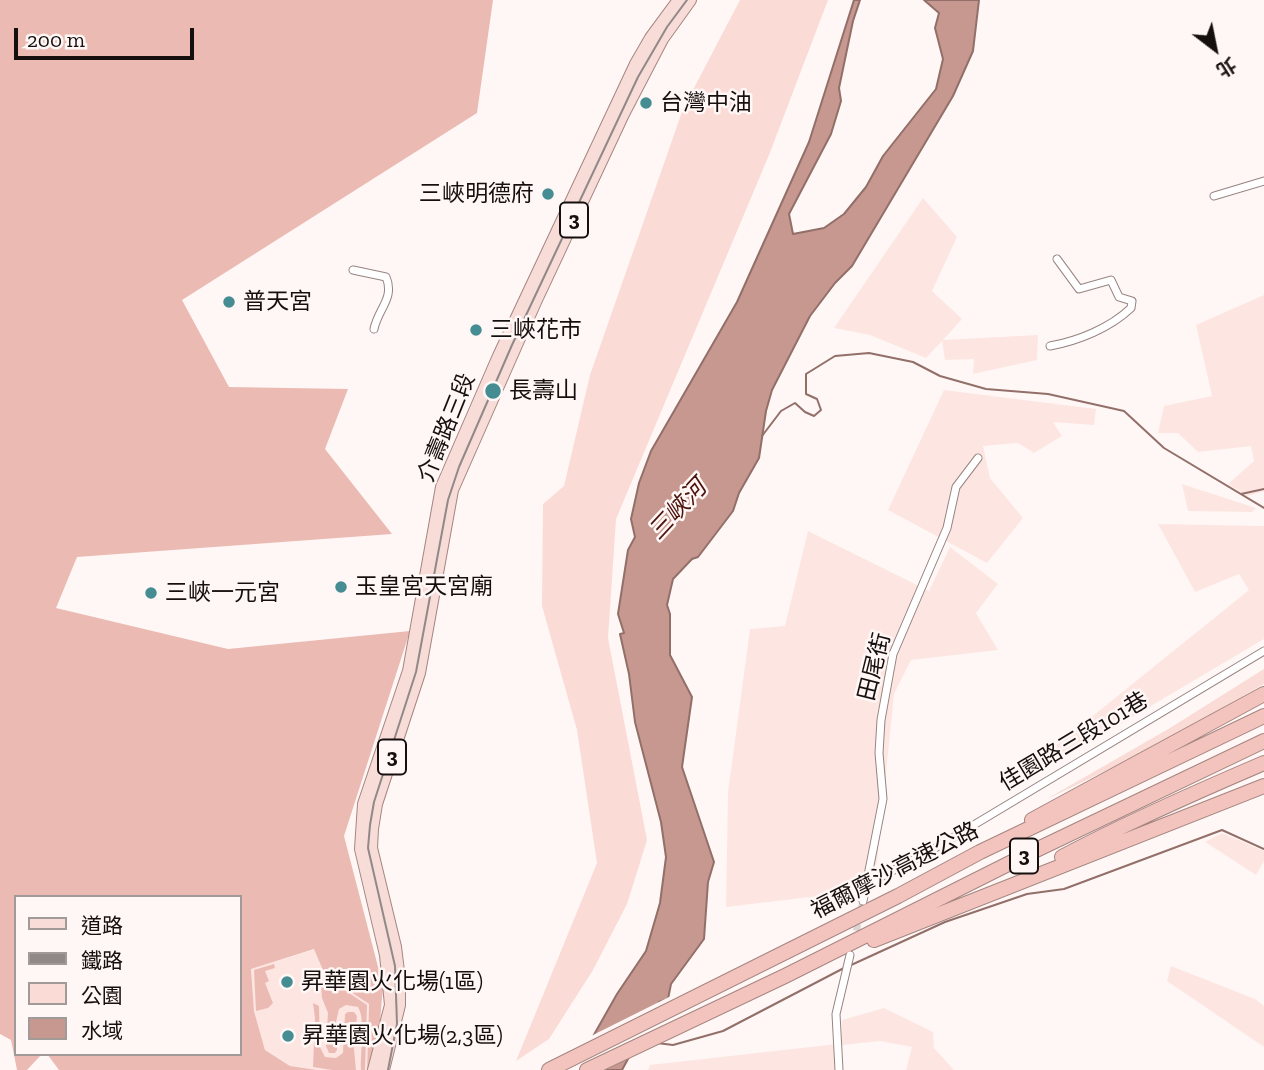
<!DOCTYPE html>
<html>
<head>
<meta charset="utf-8">
<style>
	body { margin:0 }
	#map { position:relative; width:1264px; height:1070px; overflow:hidden; background:#fff7f5; font-family:"Zilla Slab","Noto Sans TC",serif }
	canvas { display:block }
	.legend { position:absolute; left:14px; top:895px; width:228px; height:161px; box-sizing:border-box; background:#fff7f5; border:2px solid #a19a99; margin:0; padding:9px 12px; list-style:none; font-size:21px; color:#150f0e }
	.legend li { display:flex; align-items:center; gap:14px; height:35px }
	.legend b { width:35px; border:2px solid #a19a99 }
	.north { position:absolute; left:1180px; top:14px; width:70px; height:70px; -webkit-text-stroke:5px #fff7f5; paint-order:stroke; rotate:148deg; font-size:19px; font-weight:700; line-height:28px; text-align:center; color:#150f0e }
	.north::after { content:''; display:block; margin:auto; width:24px; height:32px; background:#150f0e; clip-path:polygon(50% 0,100% 100%,50% 72%,0 100%) }
	.scale { position:absolute; left:14px; top:28px; width:180px; height:32px; box-sizing:border-box; border:4px solid #150f0e; border-top:0; padding-left:9px; font-size:21px; line-height:24px; white-space:nowrap; color:#150f0e; -webkit-text-stroke:5px #fff7f5; paint-order:stroke }
</style>
</head>
<body>
<div id="map">
<canvas width="1264" height="1070"></canvas>
<ul class="legend">
<li><b style="height:9px;background:#f8dcd7"></b>道路</li>
<li><b style="height:9px;background:#908988"></b>鐵路</li>
<li><b style="height:19px;background:#fadbd6"></b>公園</li>
<li><b style="height:19px;background:#c79890"></b>水域</li>
</ul>
<div class="north">北</div>
<div class="scale">200 m</div>
</div>
<script>
const c = document.querySelector('canvas').getContext('2d');
c.lineJoin = 'round';
function paint(path, color) { c.fillStyle = color; c.fill(path, 'evenodd'); }
function trace(path, color, width, dash) { c.strokeStyle = color; c.lineWidth = width; c.lineCap = dash ? 'butt' : 'round'; c.setLineDash(dash || []); c.stroke(path); }
function label(font, color, halo, rows, align = 'center') {
  c.font = font + ' "Zilla Slab","Noto Sans TC",serif'; c.lineWidth = 5; c.setLineDash([]); c.textBaseline = 'middle'; c.strokeStyle = halo; c.fillStyle = color; for (const [text, x, y, turn = 0] of rows) {
    c.save(); c.translate(x, y); c.rotate((+turn || 0) * Math.PI / 180); c.textAlign = isNaN(turn) ? turn : align; if (halo) c.strokeText(text, 0, 0); c.fillText(text, 0, 0); c.restore();
  }
}
const built = new Path2D(`
	M923 198 957 237 932 291 962 319 943 340 1038 335 1037 360 973 374 974 359 945 360 942 341 926 358 870 335 834 328Z
	M1264 295V491L1247 496 1228 484 1254 461 1251 446 1198 452 1178 433H1158L1164 406 1212 396 1196 325Z
	M944 390 1096 409 1094 425 1053 422 1062 436 1034 453 1018 443 983 446 990 478 1023 518 987 563 888 510Z
	M1182 484 1256 508 1252 512 1188 511Z
	M1158 524 1264 526V639L1058 761 1053 748 1249 590 1239 574 1195 592Z
	M808 531 929 591 950 547 998 584 976 613 998 650 911 660 894 694 877 863 853 892 726 907 728 792 750 629 785 626Z
	M1222 833 1264 851V861L1256 875 1205 842Z
	M315 949 325 975 369 1004 367 1070H317L290 1066 265 1050 254 1011 251 969Z
	M1171 966 1255 999 1264 1006V1047L1167 981Z
	M884 1008 933 1032 934 1048 954 1070H906L912 1047 880 1041 842 1045V1020Z
	M837 1044 836 1070H648L650 1065Z`);
const green = new Path2D(`
	M740 0H828L769 155 616 519 608 638 647 840 627 904 593 970 549 1039 516 1061 597 863 577 730 542 606 543 504 564 486 590 375 683 109Z
	M1264 669V684L1149 750 1045 800 1170 728Z`);
const forest = new Path2D(`
	M0 0H493L477 113 182 300 229 387 348 389 325 449 392 534 77 557 56 608 228 649 410 631 344 836 383 986 380 1022 371 1070H367L369 1004 325 975 314 949 251 969 254 1011 265 1050 290 1066 317 1070H59L47 1054H240V897H16V1054H42L27 1070H17L11 1040 0 1034Z
	M274 964 275 968 265 971 269 981 265 983 273 1003 268 1008 256 1011 254 970Z
	M325 978 329 980 328 984 325 983 324 989 334 992 337 985 367 1005 365 1070H361C360 1052 366 1020 358 1007L346 1005 339 1009 336 1022 337 1050 335 1053H329L326 1046 328 1013 322 998 321 985Z
	M313 1003 319 1006 320 1047 325 1057 336 1058 343 1053 345 1014 348 1012H354L357 1016 354 1049 356 1070H332L313 1067 315 1018Z`);
const water = new Path2D(`
	M854 0H860L853 21 839 88 841 101 831 134 789 214 793 234 824 228 844 214 866 187 883 156 936 89 943 59 935 28 939 13 924 0H979L973 51 953 96 852 266 835 283 810 316 772 390 766 411 759 458 739 493 733 511 698 557 692 559 673 579 667 605 670 614V655L692 697 682 767 714 862 708 882 704 939 671 984 668 999 659 1002 622 1070H574L617 994 646 951 660 903 666 857 661 822 635 722 629 674 620 634 624 633 618 614 628 550 635 537 631 519 639 483 651 451 737 302 809 142Z`);
const pier = new Path2D(`
	M673 995 671 1001 661 1005 635 1055 605 1070H571L589 1037Z`);
const stream = new Path2D(`
	M762 436 781 411 795 403 805 412 814 416 821 410 817 399 806 394V374L835 356 869 353 913 362 940 376 986 389 1048 394 1124 411 1164 448 1264 508
	M1241 494 1264 489
	M849 966 945 922 1027 894 1064 889 1222 830 1264 849
	M657 1043 673 1045 723 1031 844 968`);
const streetTunnel = new Path2D(`
	M854 941 863 901`);
const street = new Path2D(`
	M1214 196 1264 181
	M353 270 386 277C395 298 378 309 374 329
	M1050 346C1078 341 1110 328 1131 308L1132 301 1119 297 1111 280 1079 289 1057 259
	M866 885 937 847 1264 651
	M863 901 883 799 879 753 881 720 893 654 947 528 956 487 978 458
	M839 1070 836 1014 850 955`);
const primary = new Path2D(`
	M374 1070 391 1005 386 955 361 849 364 804 409 671 442 487 499 356 636 64 651 38 679 0
	M383 1070 399 1005V979L395 947 371 848 372 829 376 804 419 673 452 490 535 302 623 114 662 39 690 0`);
const highway = new Path2D(`
	M1032 820 1264 694
	M1062 857C1128 822 1196 792 1264 763
	M874 940 1264 786
	M549 1070 898 896 980 852 1264 716
	M587 1070 785 976 1036 850 1264 741`);
const rail = new Path2D(`
	M388 1070 397 1024 395 966 368 848 370 825 374 802 416 672 448 500 459 467 512 345 638 77 667 27 687 0`);
const markers = [
	[646,103,7,"#458d93"],
	[548,194,7,"#458d93"],
	[229,302,7,"#458d93"],
	[476,330,7,"#458d93"],
	[493,391,9,"#458d93"],
	[341,587,7,"#458d93"],
	[151,593,7,"#458d93"],
	[287,982,7,"#458d93"],
	[288,1036,7,"#458d93"]
];
const shields = [
	[574,220,28],
	[392,757,28],
	[1024,856,28]
];
const shieldNames = [
	["3",574,220],
	["3",392,757],
	["3",1024,856]
];
const poiNames = [
	["台灣中油",660,103],
	["三峽明德府",534,194,"right"],
	["普天宮",243,302],
	["三峽花市",490,330],
	["長壽山",509,391],
	["玉皇宮天宮廟",355,587],
	["三峽一元宮",165,593],
	["昇華園火化場(1區)",301,982],
	["昇華園火化場(2,3區)",302,1036]
];
const streetNames = [
	["介壽路三段",447,428,-68],
	["田尾街",875,667,-76],
	["佳園路三段101巷",1074,742,-31],
	["福爾摩沙高速公路",895,871,-27]
];
const waterNames = [
	["三峽河",678,510,-47]
];
paint(built, '#fde6e2');
paint(green, '#fadbd6');
paint(forest, '#ebbbb3');
paint(water, '#c79890');
trace(water, '#926f69', 2);
paint(pier, '#fff7f5');
trace(stream, '#926f69', 2);
trace(streetTunnel, '#dcd4d2', 7, [7, 3.5]);
trace(street, '#968481', 9);
trace(primary, '#a58580', 14);
trace(highway, '#a58580', 16);
trace(street, '#fff', 7);
trace(primary, '#f8dcd7', 12);
trace(highway, '#f3c4bd', 14);
trace(rail, '#908988', 2);
for (const [x, y, r, color] of markers) { const dot = new Path2D(); dot.arc(x, y, r, 0, 2 * Math.PI); c.fillStyle = color; c.fill(dot); trace(dot, '#fff7f5', 2.5); }
for (const [x, y, w] of shields) { const box = new Path2D(); box.roundRect(x - w / 2, y - 17.5, w, 35, 5); c.fillStyle = '#fff7f5'; c.fill(box); trace(box, '#150f0e', 2); }
label('bold 21px', '#150f0e', null, shieldNames);
label('23px', '#150f0e', '#fff7f5', poiNames, 'left');
label('23px', '#150f0e', '#fff7f5', streetNames);
label('italic 24px', '#4c120c', '#fff7f5', waterNames);
</script>
</body>
</html>
